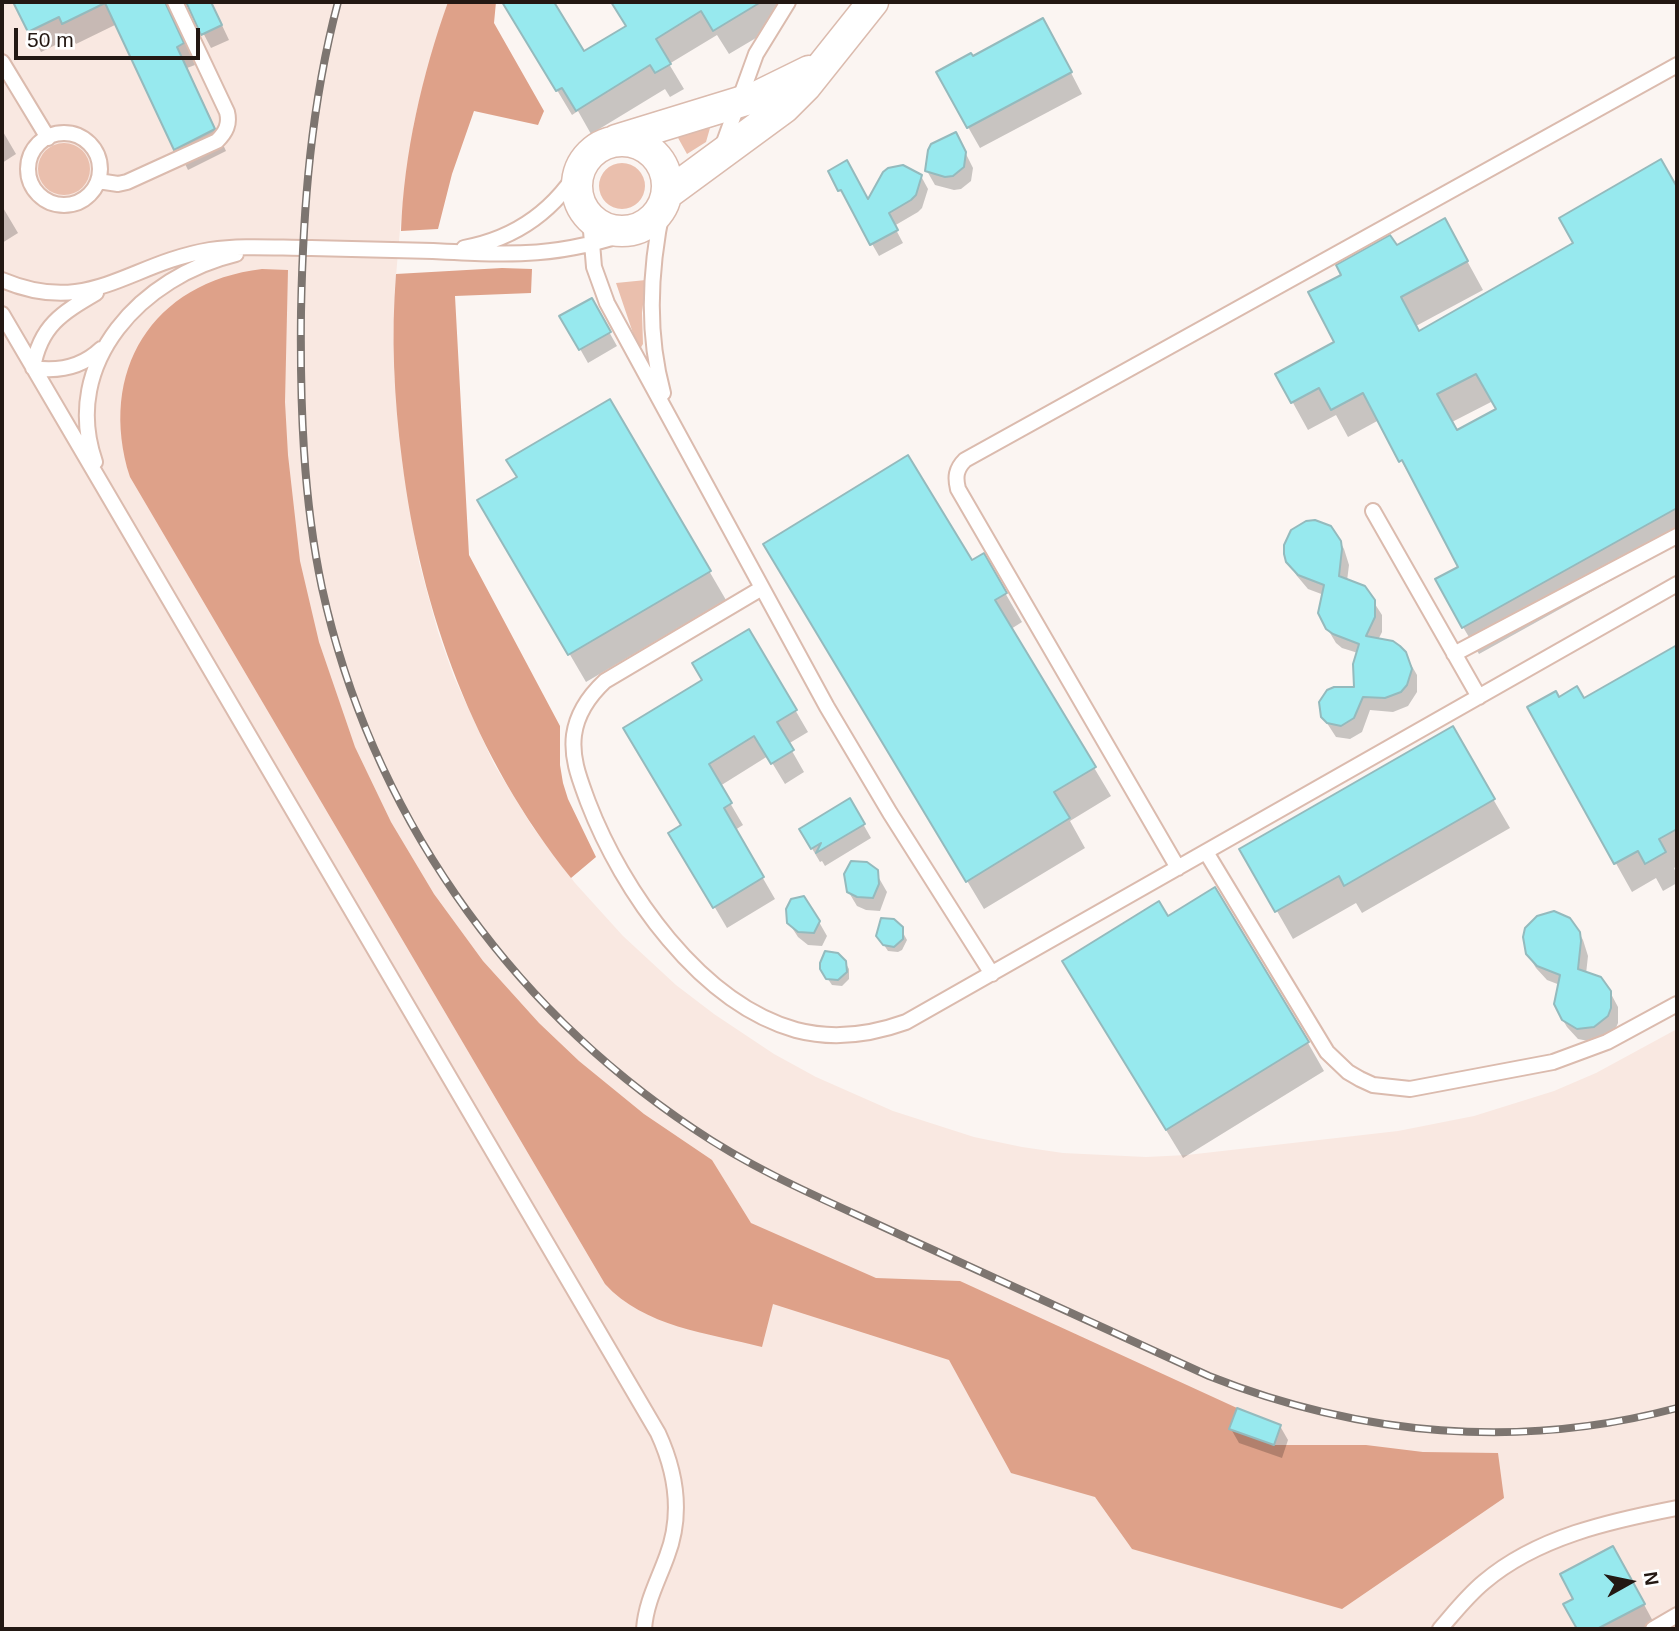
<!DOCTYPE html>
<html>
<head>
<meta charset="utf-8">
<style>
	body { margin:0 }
	#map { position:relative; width:1679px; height:1631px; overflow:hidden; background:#fbf5f2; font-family:Helvetica,sans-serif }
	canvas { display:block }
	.frame { position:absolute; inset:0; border:4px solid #231813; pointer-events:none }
	.north { position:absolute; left:1595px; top:1547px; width:70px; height:70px; -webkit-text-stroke:5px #fff; paint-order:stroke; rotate:81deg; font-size:19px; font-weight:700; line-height:28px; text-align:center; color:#231813 }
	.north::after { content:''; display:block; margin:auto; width:24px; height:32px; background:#231813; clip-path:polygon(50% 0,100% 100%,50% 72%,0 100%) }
	.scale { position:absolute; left:14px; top:28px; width:186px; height:32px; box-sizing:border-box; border:4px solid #231813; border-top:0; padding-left:9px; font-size:21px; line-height:24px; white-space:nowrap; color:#231813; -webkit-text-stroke:5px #fff; paint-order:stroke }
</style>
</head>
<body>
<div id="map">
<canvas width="1679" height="1631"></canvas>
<div class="frame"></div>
<div class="north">N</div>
<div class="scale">50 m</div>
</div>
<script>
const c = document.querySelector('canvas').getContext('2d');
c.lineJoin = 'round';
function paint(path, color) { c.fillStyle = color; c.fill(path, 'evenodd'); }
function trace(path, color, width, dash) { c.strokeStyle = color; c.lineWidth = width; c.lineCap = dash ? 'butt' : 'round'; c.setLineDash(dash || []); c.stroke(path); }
const built = new Path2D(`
	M2 2H448L425 77 414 123 401 218 394 299V371L403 467 419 562 438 632 454 677 494 764 532 826 575 883 623 936 676 985 714 1014 774 1054 816 1077 893 1111 974 1137 1022 1147 1063 1153 1146 1157 1187 1155 1398 1131 1474 1116 1554 1091 1596 1073 1677 1029V1629H2Z`);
const green = new Path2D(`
	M710 128 706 142 687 154 677 136Z
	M38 169a26 26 0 1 1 52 0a26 26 0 1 1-52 0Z
	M599 186a23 23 0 1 1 46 0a23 23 0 1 1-46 0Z
	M646 280 642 313 643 344 640 349 637 345 616 283Z`);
const forest = new Path2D(`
	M448 2H496L494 23 544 111 538 125 474 111 452 174 438 229 401 231C404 153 422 75 448 2Z
	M502 268 532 269 531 293 455 296 469 555 560 726V765L563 783 568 799 596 857 571 878C474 757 421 613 402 460 394 398 391 336 396 274Z
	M262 269 288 270 285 402 288 455 300 561 319 642 355 747 391 822 434 894 483 961 539 1023 579 1061 644 1114 712 1160 751 1223 876 1278 960 1281 1237 1408 1229 1429 1274 1445H1366L1423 1452 1498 1453 1504 1498 1342 1609 1132 1549 1095 1497 1011 1473 949 1360 773 1304 762 1347C708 1333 644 1327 605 1284L130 477C97 372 152 282 262 269Z`);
const shadow = new Path2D(`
	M15 2H180L177 24 195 65 187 68 226 151 188 170 117 24 76 44 72 37 41 52Z
	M187 2H211L229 40 211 48Z
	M504 2H552L583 53 628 27 612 2H778L788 19 729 54 717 35 669 64 684 89 670 97 665 89 591 134 578 111 572 115Z
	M1055 42 1082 94 980 148 968 127 972 58Z
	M2 130 16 154 2 163Z
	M963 148 973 168 971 181 961 189 954 190 935 185 927 171Z
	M1661 161 1677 190V544L1479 654 1463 627 1460 567 1379 420 1348 437 1336 415 1308 430 1277 374 1337 343 1396 247 1460 248 1483 290 1416 326 1419 333 1575 244ZM1493 401 1498 409 1457 432 1452 422Z
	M830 171 868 202 921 176 928 189 922 208 918 212 894 226 903 243 879 256Z
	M2 206 18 233 2 243Z
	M591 300 617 346 588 363 562 317Z
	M610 401 726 600 586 682 480 501 519 478Z
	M1336 534 1344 549 1349 565 1347 581 1373 601 1382 615V632L1378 640 1409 661 1417 675V692L1408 706 1393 712 1370 710 1362 732 1350 739 1336 737 1323 717 1355 689 1358 653 1342 648 1336 643 1327 628 1324 595 1308 589 1297 576 1288 562Z
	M983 555 1022 622 1011 629 1111 796 1070 821 1085 848 984 909 781 571 971 563Z
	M749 631 808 732 788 744 804 772 785 784 768 756 720 786 743 825 735 830 775 899 727 928 671 833 683 826 704 681Z
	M1677 647V866L1674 868 1677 875V883L1663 891 1656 878 1632 892 1529 708 1558 699 1583 700Z
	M1452 729 1510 828 1362 913 1356 903 1293 939 1242 850Z
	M850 801 871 838 825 866 822 861 820 862 801 830Z
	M872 866 887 892 880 911 866 910 857 906 848 891Z
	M819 922 827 936 822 946 808 945 798 937 789 923Z
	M1575 925 1583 940 1588 956 1586 974 1610 992 1618 1007V1023L1615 1030 1594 1042 1578 1039 1567 1027 1558 1012 1560 985 1547 980 1536 968 1527 953Z
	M902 931 907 940 902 950 898 952 888 951 882 942Z
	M845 962 849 969V979L842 986 832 985 821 969Z
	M1081 990 1308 1043 1324 1071 1183 1158Z
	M1280 1426 1288 1440 1282 1458 1239 1443 1231 1429Z
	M1625 1569 1655 1625 1648 1629H1579L1565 1605Z`);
const building = new Path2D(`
	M13 2H165L184 43 177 47 215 129 174 150 105 3 62 24 59 17 28 32Z
	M186 2H211L222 25 201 35Z
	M502 2H554L584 51 626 26 611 2H761L713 31 701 11 656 39 671 64 655 73 650 65 576 111 562 88 556 91Z
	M1043 18 1072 72 967 128 936 72 971 53 973 56Z
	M956 132 966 152 964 167 953 176 945 177 925 171 928 150 931 144Z
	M1661 159 1677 187V508L1462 628 1435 579 1458 567 1402 460 1399 462 1363 393 1331 410 1319 388 1291 403 1275 374 1334 342 1308 292 1341 275 1336 265 1390 235 1397 245 1445 218 1468 261 1401 297 1419 331 1573 243 1559 218ZM1476 374 1496 409 1457 430 1437 394Z
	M847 160 868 199 883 172 888 168 903 165 922 175 916 195 911 200 889 213 898 230 870 245 841 190 838 191 828 171Z
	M592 298 611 332 579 350 559 316Z
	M610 399 711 571 568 655 477 500 517 477 506 460Z
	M908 455 972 560 984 553 1007 593 995 600 1096 767 1054 792 1070 818 966 882 763 544Z
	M1315 520 1331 526 1341 541 1342 549 1339 576 1365 586 1375 600V617L1366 636 1393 641 1400 646 1406 652 1412 669 1407 685 1401 692 1385 698 1363 697 1354 718 1341 726 1327 723 1321 717 1319 702 1327 690 1334 687H1354L1353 664 1359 644 1333 634 1326 629 1318 613 1324 585 1298 575 1286 562 1284 554V545L1291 530 1306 521Z
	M749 629 797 710 777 722 794 750 771 764 754 736 709 764 732 803 724 808 764 877 713 908 668 833 681 825 623 728 702 680 692 663Z
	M1677 645V829L1659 839 1666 852 1645 864 1638 851 1614 864 1527 707 1556 691 1559 697 1577 686 1584 698Z
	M1453 726 1495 799 1344 886 1339 876 1275 912 1239 849Z
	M850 798 865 824 816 853 821 843 811 849 799 829Z
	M851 861 867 862 878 870 879 884 873 898 857 897 847 892 844 874Z
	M1215 887 1309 1042 1166 1130 1062 961 1159 901 1168 916Z
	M804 896 820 921 814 933 798 932 787 923 786 909 791 899Z
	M1554 911 1570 918 1580 932 1581 941 1578 969 1601 977 1611 991V1008L1608 1016 1594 1027 1577 1029 1562 1020 1554 1004 1560 975 1537 966 1526 954 1523 937 1525 928 1537 916Z
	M881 918 894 919 903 927V939L894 947 883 945 876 936Z
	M825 951 838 953 846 961 847 972 838 980 826 979 820 969V963Z
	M1237 1408 1281 1425 1274 1445 1229 1429Z
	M1613 1546 1645 1604 1597 1629H1577L1563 1604 1573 1599 1560 1574Z`);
const service = new Path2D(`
	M2 62 48 138
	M28 169a36 36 0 1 1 72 0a36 36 0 1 1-72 0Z
	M723 145 756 54 788 2
	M98 181 118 184 127 182 217 141C226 132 230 124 227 112L175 2
	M590 219 594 267 607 303 827 707 890 813 992 974
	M464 248C518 238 557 209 584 161
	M2 280C90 317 127 264 210 250 243 245 277 248 311 248 351 249 392 250 433 251 512 255 559 258 636 230
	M96 293C62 313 40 326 33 368 59 372 82 367 101 349
	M2 314 658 1433C676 1472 683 1514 667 1556 658 1581 646 1602 644 1629
	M663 393C646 331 650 267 663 206
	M95 462C60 362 143 276 236 254
	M1373 511 1479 697
	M762 588 605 681C589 696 577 713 574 735 571 759 580 780 588 802 622 891 700 1003 796 1030 834 1040 870 1035 906 1022L1677 584
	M1454 654 1677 536
	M1206 852 1327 1052 1348 1072 1360 1079 1373 1085 1410 1089 1553 1062 1607 1042 1677 1004
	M1178 868 958 489C955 477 956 469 965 460L1677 65
	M1440 1629C1454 1613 1467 1596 1484 1582 1537 1537 1610 1521 1677 1508
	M1653 1629 1677 1615`);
const minor = new Path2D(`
	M616 140 756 97 809 71
	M577 186a45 45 0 1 1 90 0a45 45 0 1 1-90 0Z
	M667 194 784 108 806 86 873 2`);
const rail = new Path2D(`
	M338 2C311 104 303 207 301 312 300 404 303 498 322 588 371 810 505 1003 694 1129 760 1174 835 1204 907 1238 1008 1284 1109 1330 1209 1376 1360 1436 1520 1450 1677 1408`);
paint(built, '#f9e8e1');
paint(green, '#eabfad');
paint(forest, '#dea189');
paint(shadow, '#0003');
paint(building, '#97e9ee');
trace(building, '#94babd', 2);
trace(service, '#dbbbae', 18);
trace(minor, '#dbbbae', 33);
trace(service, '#fff', 14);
trace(minor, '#fff', 30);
trace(rail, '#7d7570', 8);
trace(rail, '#fff', 5, [16]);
</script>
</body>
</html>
